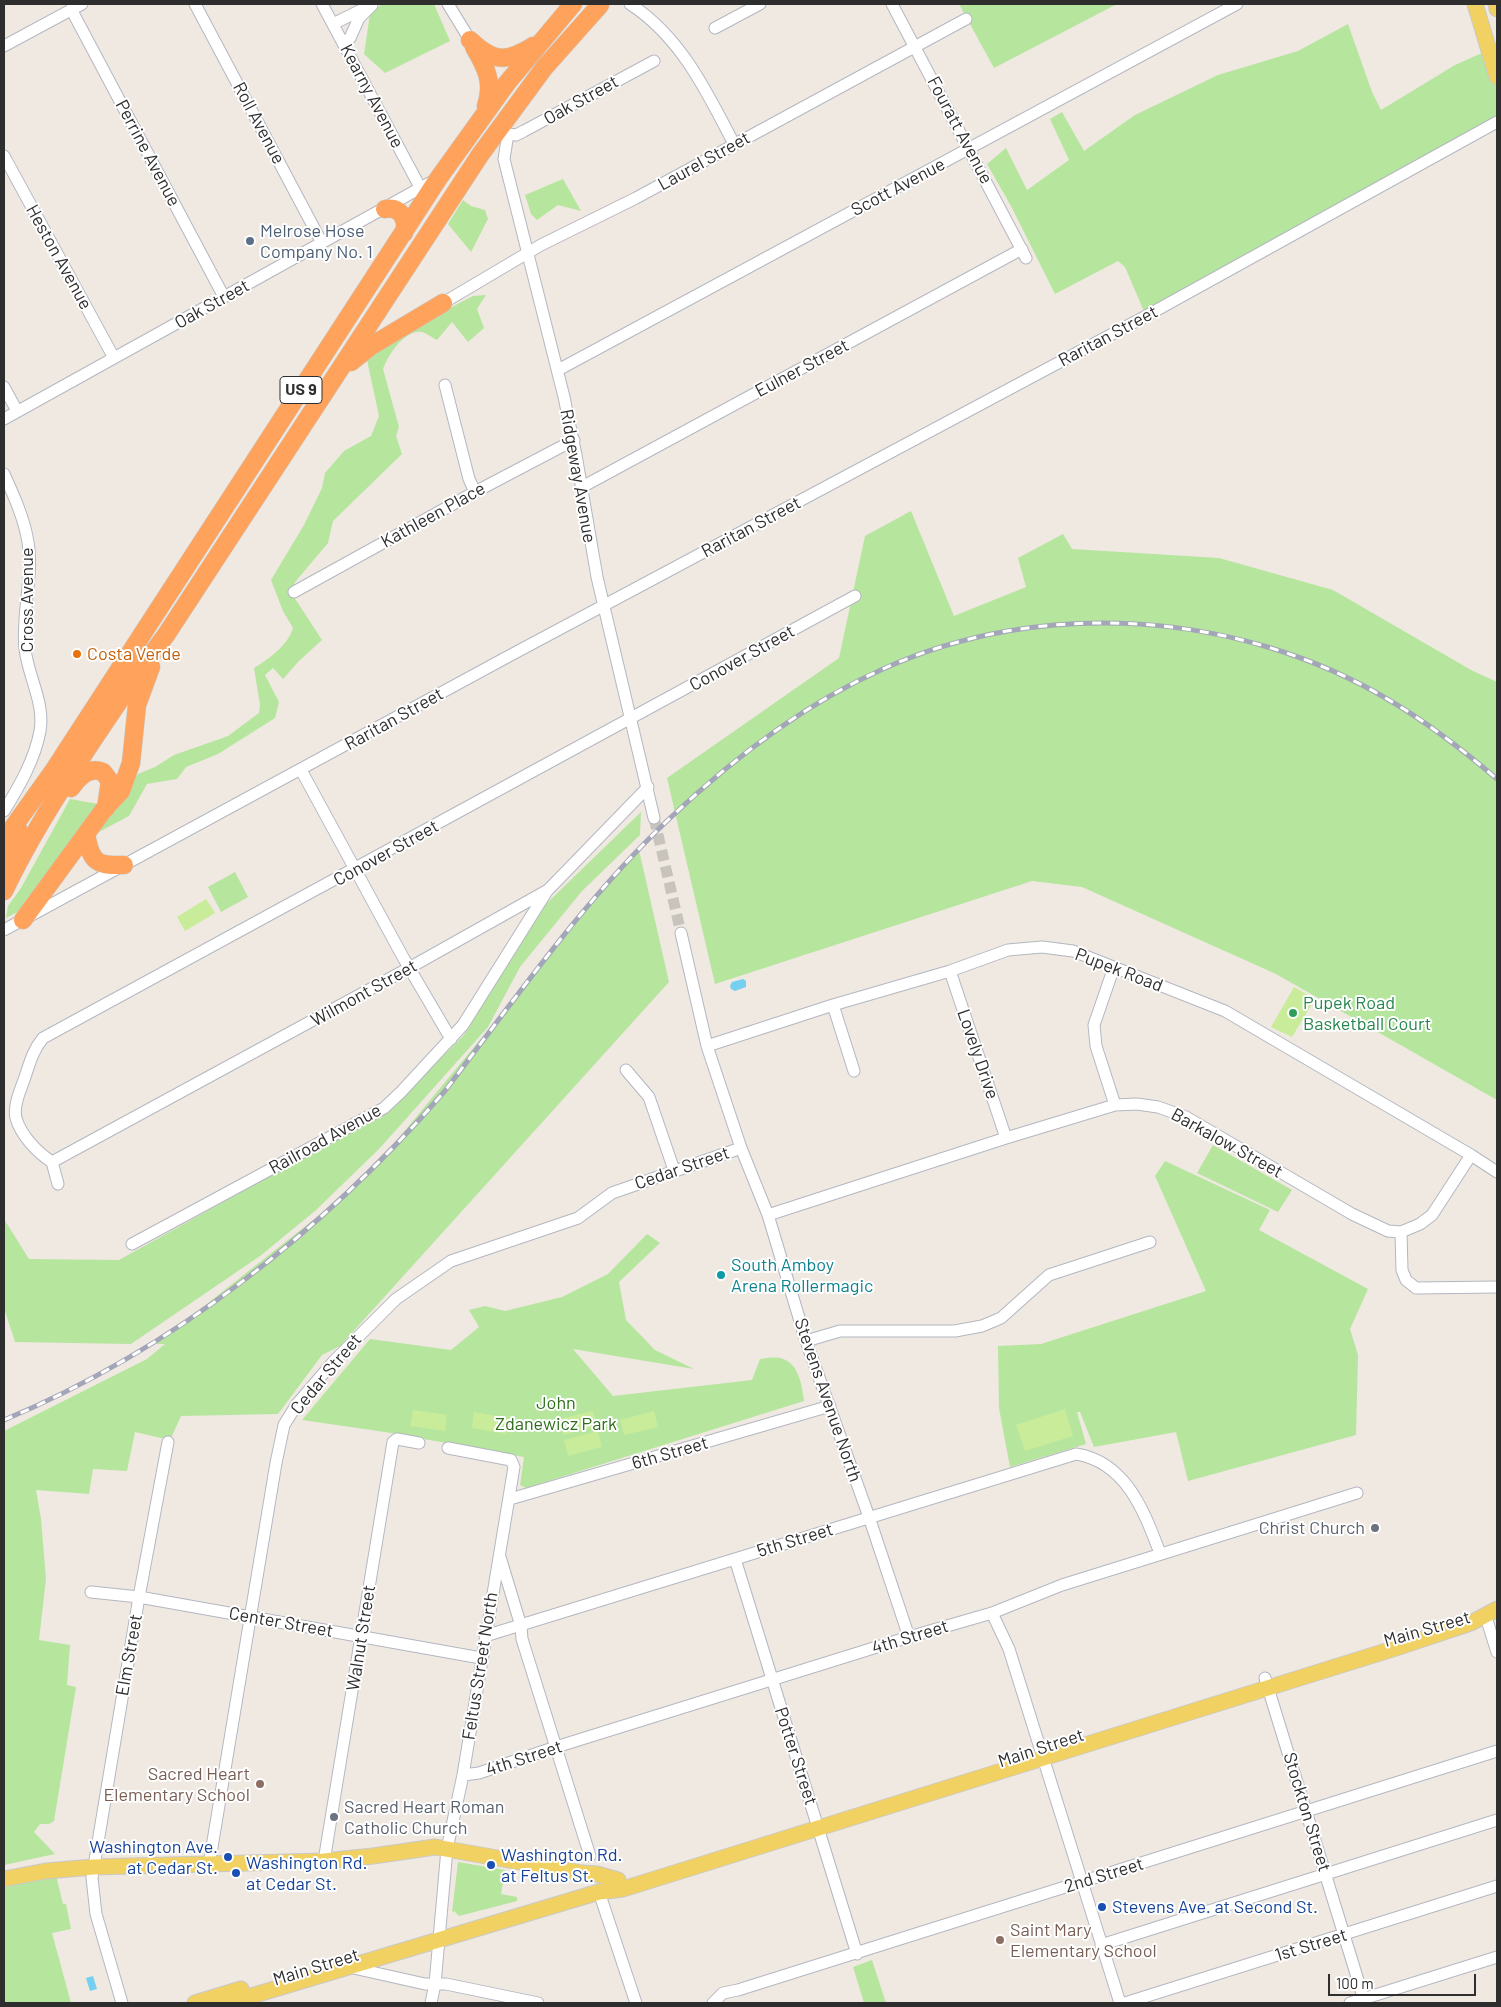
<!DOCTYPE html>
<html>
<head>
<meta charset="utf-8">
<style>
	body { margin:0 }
	#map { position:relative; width:1501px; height:2007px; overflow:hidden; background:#efe9e1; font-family:Barlow,sans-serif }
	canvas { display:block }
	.frame { position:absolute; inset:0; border:5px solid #2e2e2e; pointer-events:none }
	.scale { position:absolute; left:1328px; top:1974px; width:148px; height:22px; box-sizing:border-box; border:2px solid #2e2e2e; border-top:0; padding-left:6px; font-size:15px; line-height:18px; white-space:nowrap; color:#2e2e2e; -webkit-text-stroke:4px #fff; paint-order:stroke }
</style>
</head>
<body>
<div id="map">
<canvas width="1501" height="2007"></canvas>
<div class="frame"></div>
<div class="scale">100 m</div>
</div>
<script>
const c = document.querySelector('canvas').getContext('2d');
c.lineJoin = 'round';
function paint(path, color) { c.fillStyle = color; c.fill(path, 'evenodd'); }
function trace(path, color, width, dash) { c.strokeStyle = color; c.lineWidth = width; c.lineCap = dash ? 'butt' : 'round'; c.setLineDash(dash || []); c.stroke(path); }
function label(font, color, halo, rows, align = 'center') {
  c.font = font + ' Barlow,sans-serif'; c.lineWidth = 4; c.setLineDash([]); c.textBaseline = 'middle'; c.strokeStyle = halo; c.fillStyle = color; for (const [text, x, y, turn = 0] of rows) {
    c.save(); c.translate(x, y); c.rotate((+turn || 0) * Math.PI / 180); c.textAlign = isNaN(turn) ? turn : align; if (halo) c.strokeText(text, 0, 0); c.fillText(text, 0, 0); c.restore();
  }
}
const green = new Path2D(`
	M382 4H434L450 41 385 73 364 54 370 14Z
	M959 4H1117L994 68Z
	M1348 24 1372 92 1381 110 1455 65 1489 50 1497 78V122L1146 316 1125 267 1118 261 1055 294 1011 206 987 164 1006 148 1027 190 1069 160 1050 119 1062 112 1084 151 1135 115 1218 75 1298 51Z
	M563 179 581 211 558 205 537 220 531 214 525 195Z
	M463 200 471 206 485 210 488 219 471 252 448 224Z
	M486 295 477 309 484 328 468 342 452 322 437 340C432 338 427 333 422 332 405 329 388 355 383 369L399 427 396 436 402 454 333 521 328 543 295 582 292 594 322 640 299 661 283 679 273 668 265 675 279 702 275 718 218 754 186 767 177 779 147 784 129 816 97 833 138 774 155 767 174 755 228 736 259 713 260 705 254 668C269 659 288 645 293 628L283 611 271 580 304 525 322 488 325 473 344 451 371 436 379 416 367 360 392 338 473 296Z
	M911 511 954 616 1026 587 1018 558 1063 534 1072 549 1219 558 1333 590 1471 670 1497 682V1100L1276 974 1082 887 1032 881 715 984 667 778 839 658 865 536Z
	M70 799 98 804 25 908 6 918 8 906 21 888Z
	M641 812 640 835 582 891 520 967 488 1027 379 1149 315 1211 260 1256 131 1344 15 1342 4 1308V1219L29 1259 119 1260 382 1114 405 1094 464 1035 546 904Z
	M639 850 669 982 340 1346 322 1355 278 1414 181 1416 170 1440 135 1432 127 1471 93 1469 89 1494 36 1490 41 1519 46 1579 39 1640 70 1645 67 1685 76 1687 54 1821 49 1824H40L34 1832 55 1854 4 1865V1431L147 1359 165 1344H156L364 1180 633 855Z
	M235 872 248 897 221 912 208 887Z
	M1213 1145 1292 1190 1278 1212 1197 1173Z
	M1165 1161 1270 1210 1259 1230 1368 1289 1350 1329 1358 1355 1356 1435 1188 1481 1176 1432 1094 1447 1080 1412H1077L1086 1444 1010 1467 999 1408 998 1346 1041 1344 1206 1291 1155 1176Z
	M647 1234 660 1243 619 1282 626 1320 655 1350 694 1369 573 1349 613 1396 752 1380 760 1359C766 1358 774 1357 780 1358 799 1362 802 1386 804 1401L526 1488 520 1485 524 1457 385 1432 302 1420 370 1339 451 1350 479 1327 469 1310 485 1306 505 1311 562 1297 608 1274Z
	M458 1862 505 1870 501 1894 517 1897V1901L459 1916 454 1911 452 1912Z
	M55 1871 63 1904H66L71 1929 52 1933 71 2003H4V1879Z
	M872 1960 886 2003H864L853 1967Z`);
const pitch = new Path2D(`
	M206 899 215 913 185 931 177 917Z
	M1294 987 1315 999 1292 1037 1271 1027Z
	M1065 1409 1073 1436 1025 1451 1016 1425Z
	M413 1410 447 1415 445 1431 410 1426Z
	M593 1411 597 1426 563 1435 559 1419Z
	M654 1411 658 1427 624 1435 620 1420Z
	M474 1412 509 1418 506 1434 472 1428Z
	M598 1431 602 1447 568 1456 564 1440Z`);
const water = new Path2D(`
	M743 979 746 981V987L735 991 731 989 730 986 732 982Z
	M93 1976 97 1989 90 1991 86 1978Z`);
const minorTunnel = new Path2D(`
	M654 818 681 933`);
const minor = new Path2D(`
	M195 4 322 243
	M322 4 421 189
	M448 4 470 40
	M630 4C681 37 707 92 734 144
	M892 4 1026 258
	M71 9 224 297
	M333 24 365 8
	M715 28 760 4
	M343 43 350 38 359 18 372 5
	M4 46 82 4
	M654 61 524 131 516 135 508 134 504 159 564 397 576 455 597 577 654 818
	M4 156 114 358
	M443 303 541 245 636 198 966 19
	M558 370 1237 4
	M445 385 469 479 475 492
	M4 387 17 411
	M4 419 433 181
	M4 474C14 496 24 518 28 542 34 575 21 614 25 649 28 676 45 703 40 731 35 759 19 787 4 811
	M582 487 1022 249
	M294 592 475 492 574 440
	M301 770 404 959 451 1039
	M4 930 509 656 1146 316 1497 122
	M681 933 707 1046 741 1148 768 1215 806 1341 869 1517 909 1637
	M1114 967 1094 1025 1096 1046 1115 1105
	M950 971 1006 1138
	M833 1005 854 1071
	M707 1046 833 1005 950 971 1008 950 1042 947 1073 951 1225 1011 1471 1155 1497 1172
	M626 1070 649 1097 674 1170
	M52 1162C38 1153 21 1136 16 1118 13 1105 21 1089 25 1077 30 1062 33 1050 43 1038L855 596
	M52 1162 409 968 548 890 648 787
	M52 1162 58 1184
	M768 1215 1006 1138 1115 1105 1137 1104 1158 1107 1186 1117 1352 1214 1388 1231 1401 1232 1420 1224 1432 1215 1471 1155
	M1401 1232 1402 1270 1406 1280 1416 1288 1497 1287
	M132 1244 384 1108 401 1092 463 1025 547 891
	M806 1341 840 1331H955L982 1326 1001 1318 1049 1275 1150 1242
	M510 1499 830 1406
	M500 1557 521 1626 522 1639 590 1856
	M735 1559 857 1954
	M91 1592 139 1597 481 1658
	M992 1613 1009 1649 1120 2003
	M1485 1614 1497 1652
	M485 1636 1076 1454C1126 1462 1144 1511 1160 1553
	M1265 1678 1365 2003
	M463 1775 479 1773 556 1747 909 1637 992 1613 1062 1585 1357 1493
	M324 1861 393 1442 397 1439 419 1443
	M209 1865 276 1463 284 1425 297 1404 334 1361 396 1299 451 1261 578 1218 612 1193 741 1148
	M599 1892 636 2003
	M1101 1945 1497 1820
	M349 1967 425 1984H446L538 2003
	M122 2003 96 1914 92 1878 139 1597 168 1442
	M431 2003 435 1984 447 1849 463 1775 514 1467 511 1460 448 1448
	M713 2003 723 1993 738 1990 1497 1751
	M1125 2003 1497 1886
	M1350 2003 1497 1957`);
const major = new Path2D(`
	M1475 4 1497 77
	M1496 4 1497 9
	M4 1879 46 1871 93 1867 324 1861 373 1856 435 1847 582 1873 597 1874 618 1880
	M195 2003 241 1989
	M228 2003 599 1892 623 1889 1399 1647 1471 1623 1497 1609`);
const highway = new Path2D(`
	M470 40C493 62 506 63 533 46
	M474 47C486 67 494 83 486 106
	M385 209C400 206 408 219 404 233
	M351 362 371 346 443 303
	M71 788C79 777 89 766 103 772L110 781 106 808
	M86 834C91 862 96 866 124 865
	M4 840 54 770 438 179 507 83 573 4
	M4 861 19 831
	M4 891C28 841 57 795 87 749 113 710 138 672 166 635L480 155 544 68 600 5
	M23 920 105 808 121 791 131 763 137 705 151 667`);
const rail = new Path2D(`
	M4 1420C174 1349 324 1230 444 1092 516 998 583 901 668 820 731 760 804 704 883 669 1041 597 1240 611 1389 700 1428 723 1463 750 1497 779`);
const markers = [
	[250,241,5,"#5c6f8a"],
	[77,654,5,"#e8710a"],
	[1293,1013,5,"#2e9e5b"],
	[721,1275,5,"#0f9aa8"],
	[1375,1528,5,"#6b7280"],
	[260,1784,5,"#8d6e63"],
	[334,1817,5,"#6b7280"],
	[228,1857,5,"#1a4fb4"],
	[491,1865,5,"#1a4fb4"],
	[236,1873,5,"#1a4fb4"],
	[1102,1907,5,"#1a4fb4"],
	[1000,1940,5,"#8d6e63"]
];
const shields = [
	[301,390,42]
];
const shieldNames = [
	["US 9",301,390]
];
const streetNames = [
	["Kearny Avenue",372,96,62],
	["Oak Street",581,100,-29],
	["Roll Avenue",259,123,62],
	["Fouratt Avenue",960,130,62],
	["Perrine Avenue",148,153,62],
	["Laurel Street",704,161,-29],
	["Scott Avenue",898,187,-28],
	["Heston Avenue",59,257,61],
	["Oak Street",212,304,-29],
	["Raritan Street",1108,336,-28],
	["Eulner Street",802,368,-28],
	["Ridgeway Avenue",578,476,80],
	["Kathleen Place",433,515,-29],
	["Raritan Street",751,527,-28],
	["Cross Avenue",27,600,-90],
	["Conover Street",742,658,-29],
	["Raritan Street",394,719,-29],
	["Conover Street",386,853,-29],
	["Pupek Road",1119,970,21],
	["Wilmont Street",364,993,-29],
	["Lovely Drive",978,1054,71],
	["Railroad Avenue",325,1139,-29],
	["Barkalow Street",1227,1143,29],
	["Cedar Street",682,1168,-19],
	["Cedar Street",326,1374,-50],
	["Stevens Avenue North",828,1400,71],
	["6th Street",670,1453,-16],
	["5th Street",795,1540,-17],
	["Center Street",281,1622,10],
	["Main Street",1427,1629,-16],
	["4th Street",910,1637,-17],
	["Walnut Street",361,1638,-81],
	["Elm Street",129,1655,-80],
	["Feltus Street North",480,1666,-81],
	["Main Street",1041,1748,-18],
	["Potter Street",796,1756,72],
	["4th Street",524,1758,-18],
	["Stockton Street",1307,1812,73],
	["2nd Street",1104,1875,-17],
	["1st Street",1311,1945,-17],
	["Main Street",316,1967,-17]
];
const serviceNames = [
	["Melrose Hose",260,231],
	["Company No. 1",260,252]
];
const foodNames = [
	["Costa Verde",87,654]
];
const leisureNames = [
	["Pupek Road",1303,1003],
	["Basketball Court",1303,1024]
];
const cultureNames = [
	["South Amboy",731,1265],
	["Arena Rollermagic",731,1286]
];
const parkNames = [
	["John",556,1403],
	["Zdanewicz Park",556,1424]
];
const worshipNames = [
	["Christ Church",1365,1528],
	["Sacred Heart Roman",344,1807,"left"],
	["Catholic Church",344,1828,"left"]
];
const educationNames = [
	["Sacred Heart",250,1774],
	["Elementary School",250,1795],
	["Saint Mary",1010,1930,"left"],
	["Elementary School",1010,1951,"left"]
];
const transitNames = [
	["Washington Ave.",218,1847,"right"],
	["at Cedar St.",218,1868,"right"],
	["Washington Rd.",501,1855],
	["at Feltus St.",501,1876],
	["Washington Rd.",246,1863],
	["at Cedar St.",246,1884],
	["Stevens Ave. at Second St.",1112,1907]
];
paint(green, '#b6e59e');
paint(pitch, '#c9ec9a');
paint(water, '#75cff0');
trace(minorTunnel, '#c8c4bd', 11, [11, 5.5]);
trace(minor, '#b4b7c1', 13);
trace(major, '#c9c9c9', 17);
trace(highway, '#c9c9c9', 19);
trace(minor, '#fff', 11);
trace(major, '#f2d163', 15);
trace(highway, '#ffa35c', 18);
trace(rail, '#a3a6b8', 5);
trace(rail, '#fff', 3, [9]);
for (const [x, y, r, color] of markers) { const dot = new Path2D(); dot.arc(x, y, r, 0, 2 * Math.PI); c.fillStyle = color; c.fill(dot); trace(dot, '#fff', 2); }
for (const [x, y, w] of shields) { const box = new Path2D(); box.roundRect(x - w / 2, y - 13.5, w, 27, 4); c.fillStyle = '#fff'; c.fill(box); trace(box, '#2e2e2e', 1); }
label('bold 16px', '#2e2e2e', null, shieldNames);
label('18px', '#2e2e2e', '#fff', streetNames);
label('18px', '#4e5e75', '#fff', serviceNames, 'left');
label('18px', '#c56008', '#fff', foodNames, 'left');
label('18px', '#27864d', '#fff', leisureNames, 'left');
label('18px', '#0d838f', '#fff', cultureNames, 'left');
label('18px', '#2c6e1b', '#fff', parkNames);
label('18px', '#5b616d', '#fff', worshipNames, 'right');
label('18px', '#785e54', '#fff', educationNames, 'right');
label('18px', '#164399', '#fff', transitNames, 'left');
</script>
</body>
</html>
